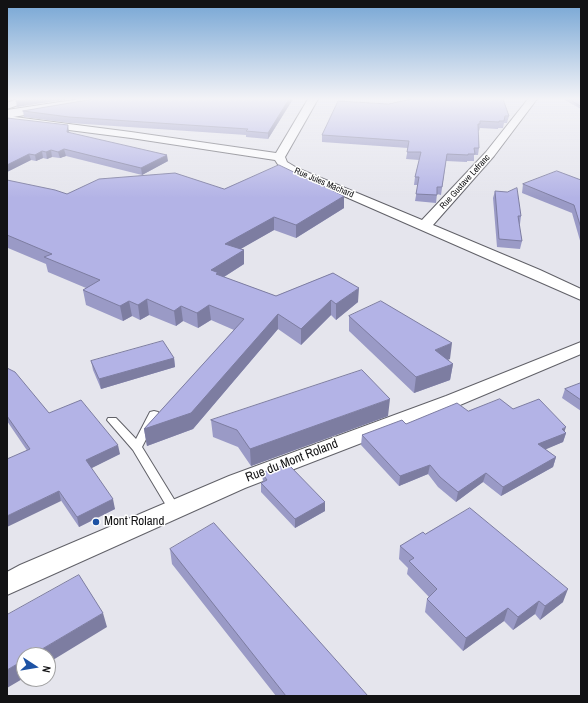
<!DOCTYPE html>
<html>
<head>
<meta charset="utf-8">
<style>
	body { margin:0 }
	#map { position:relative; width:588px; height:703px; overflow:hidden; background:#e5e5ed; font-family:"Archivo Narrow",sans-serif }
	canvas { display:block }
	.frame { position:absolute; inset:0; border:8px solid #121214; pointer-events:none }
	.north { position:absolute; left:16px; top:647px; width:40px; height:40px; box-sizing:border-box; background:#fff; border:1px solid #a0a0a1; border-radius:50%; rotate:102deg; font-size:11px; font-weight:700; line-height:16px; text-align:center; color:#121214 }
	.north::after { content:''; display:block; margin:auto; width:14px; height:18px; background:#1d52a4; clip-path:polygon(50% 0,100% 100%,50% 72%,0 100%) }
</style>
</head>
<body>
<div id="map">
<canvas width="588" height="703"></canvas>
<div class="frame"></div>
<div class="north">N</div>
</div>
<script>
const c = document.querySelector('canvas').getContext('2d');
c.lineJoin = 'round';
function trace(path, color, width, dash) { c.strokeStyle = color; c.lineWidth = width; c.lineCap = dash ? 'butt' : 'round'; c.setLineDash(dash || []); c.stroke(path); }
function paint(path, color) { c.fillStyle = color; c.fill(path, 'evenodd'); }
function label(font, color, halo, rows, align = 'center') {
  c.font = font + ' "Archivo Narrow",sans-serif'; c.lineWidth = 3; c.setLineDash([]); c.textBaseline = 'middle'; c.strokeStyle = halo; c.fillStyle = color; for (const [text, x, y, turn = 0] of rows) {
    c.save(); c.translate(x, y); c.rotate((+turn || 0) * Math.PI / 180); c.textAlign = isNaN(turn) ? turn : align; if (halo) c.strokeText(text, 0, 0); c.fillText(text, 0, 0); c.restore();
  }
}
const lane = new Path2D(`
	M154 411 158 412 159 414 142 447 180 509 178 512 174 514 170 512 133 450 107 420 108 418H116L136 439 150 412Z`);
const street = new Path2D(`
	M17 99H30L29 101 7 109V103Z
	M308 99H318L285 157 287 162 297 168 422 220 486 152 528 99H537L494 156 433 225 540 270 581 289V300L289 172 279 166 275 160 131 138 7 122V116L131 132 276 153Z
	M581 342V354L460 405 245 488 7 595V572L20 565 229 476 446 396Z`);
const secondary = new Path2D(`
	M80 99H109L103 102 7 118V110Z`);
const wall = new Path2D(`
	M94 99H293L268 139 246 137V135L70 123 24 117 23 111Z
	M563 99H581V109Z
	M509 116 507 123H504L503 128H498V129L480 128 479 131H478L479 148 478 155H474V161H467V162L446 161 441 195 437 194 436 203 415 201 418 185H414L415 177 419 160 406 159 408 148 322 142V135Z
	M7 118 69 132V133L168 161 142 175 66 156 60 158 52 157 47 159 43 158 36 161 31 160 7 172Z
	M7 180 67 194 224 189 344 196V208L296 238 274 230 240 249 244 250V264L224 277 276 296 333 273 358 302 336 320 331 315 301 345 278 329 193 429 147 446 144 429 234 330 211 320 198 328 183 321 176 326 149 315 140 320 132 316 123 321 86 305 83 290 86 288 48 272 46 264 8 248H7Z
	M581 180V244L572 213 522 193 523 184Z
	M495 191 521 216 520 224H519L522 241 520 249 497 247 493 198Z
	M349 316 450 359 447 360 453 364 450 380 414 393 349 331Z
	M174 358 175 367 101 389 93 370 91 361Z
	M7 368 49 413 120 454 91 468 115 509 79 527 7 421Z
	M581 383V411L562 398 565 389Z
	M513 409 565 432 566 433 563 442 545 449 556 457 553 467 501 496 483 482 456 502 438 487 428 474 399 486 361 445 362 435 406 424 468 411Z
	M388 416 251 466 238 447 213 437 211 420Z
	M262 473 325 502V511L295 528 261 492V483L263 482Z
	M425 534 563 602 540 620 535 614 513 630 504 621 463 651 425 612 427 599 429 597 407 574 408 568 399 559 400 546Z
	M170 549 368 696H276L172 564Z`);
const shadedWall = new Path2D(`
	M7 99H13L7 102Z
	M30 99H69L17 107 16 101Z
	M289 99H293L268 139V133Z
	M68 125 69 132 68 138 67 132Z
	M64 149 66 156 60 158 58 152Z
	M51 150 52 157 47 159 46 152Z
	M42 151 43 158 36 161 35 155Z
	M29 154 31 160 7 172V165Z
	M167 155 168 161 142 175 141 168Z
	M344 196V208L296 238V225Z
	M274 217V230L225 258V244Z
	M244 250V264L219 280 211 270Z
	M359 288 358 302 336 320V304Z
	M147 299 149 315 140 320 138 305Z
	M331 300V315L301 345V329Z
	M129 301 132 316 123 321 120 306Z
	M209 305 211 320 198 328 197 313Z
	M181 306 183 321 176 326 174 311Z
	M278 314V329L193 429 147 446 144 429Z
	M452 343 450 359 432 365 435 350Z
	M174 358 175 367 101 389 99 379Z
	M453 364 450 380 414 393 416 377Z
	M390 399 388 416 251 466 250 449Z
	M566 427 564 433H566L563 442 535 454 538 444Z
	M118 445 120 454 88 470 86 460Z
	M556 457 553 467 501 496 503 487Z
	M430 465 428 474 399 486 400 476Z
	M486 473 483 482 456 502 458 492Z
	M59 491 61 501 7 527V516Z
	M113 499 115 509 79 527 77 517Z
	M325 502V511L295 528V519Z
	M568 589 563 602 540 620 545 606Z
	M539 601 535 614 513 630 518 617Z
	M508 608 504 621 463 651 466 638Z
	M103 613 107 627 48 663V655H32Z
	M24 660V678L7 688V670Z`);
const building = new Path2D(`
	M22 99H30L16 101Z
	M94 99H289L268 133 246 131 248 129 69 117 23 111Z
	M412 99H503L509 116H505L504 121H499V122L480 121V124H478L479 148H474L475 154H468V155L447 154 442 187H437V195L416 194 419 177H415L421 152H407L409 141 322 135 338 101 388 104Z
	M569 99H581V106Z
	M7 118 68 125 67 132 167 155 141 168 64 149 58 152 51 150 46 152 42 151 35 155 29 154 7 165Z
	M279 165 344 196 296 225 274 217 225 244 244 250 211 270 219 273 216 274 276 296 333 273 359 288 336 304 331 300 301 329 278 314 191 413 144 429 244 319 209 305 197 313 181 306 174 311 147 299 138 305 129 301 120 306 83 290 100 280 44 257 52 254 7 235V180L55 190 67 194 99 179 175 173 224 189Z
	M557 171 581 180V228L574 205 523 184Z
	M517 188 521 216H518L522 241 499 239 495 191 507 192Z
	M381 301 452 343 435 350 453 364 416 377 349 316Z
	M163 341 174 358 99 379 91 361Z
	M7 368 15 372 49 413 81 400 118 445 86 460 113 499 77 517 59 491 7 516V459L30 449 7 416Z
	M362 370 390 399 250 449 237 430 211 420Z
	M581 383V400L565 389Z
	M500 399 513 409 539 399 566 427 562 429 566 433 538 444 556 457 503 487 486 473 458 492 440 477 430 465 400 476 362 435 402 420 406 424 457 403 468 411Z
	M288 464 325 502 295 519 261 483 267 480 262 473Z
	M470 508 568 589 545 606 539 601 518 617 508 608 466 638 427 599 437 589 409 561 414 558 400 546 423 532 425 534Z
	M214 523 368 696H286L170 549Z
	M79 575 103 613 32 655H24V660L7 670V615Z`);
const markers = [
	[96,522,4,"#1d52a4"]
];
const farStreetnames = [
	["Rue Gustave Lefranc",465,182,-48],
	["Rue Jules Machard",324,183,23]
];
const nearStreetnames = [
	["Rue du Mont Roland",292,461,-21]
];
const nearPoinames = [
	["Mont Roland",104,522]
];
trace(lane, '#616168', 2);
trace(street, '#616168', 2);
trace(secondary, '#616168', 2);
paint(lane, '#fff');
paint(street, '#fff');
paint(secondary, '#fff');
paint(wall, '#9a9ac6');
paint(shadedWall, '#7d7da1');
paint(building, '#b3b3e6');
trace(building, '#7d7da1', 1);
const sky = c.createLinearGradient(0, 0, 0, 198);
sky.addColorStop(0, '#75a5d4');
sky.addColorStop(0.5, '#f3f3f7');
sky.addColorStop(1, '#f3f3f700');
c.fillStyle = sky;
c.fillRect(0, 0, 588, 198);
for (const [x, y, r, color] of markers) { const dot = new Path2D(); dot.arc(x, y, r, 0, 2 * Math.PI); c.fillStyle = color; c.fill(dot); trace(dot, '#fff', 1.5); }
label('9px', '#121214', '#fff', farStreetnames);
label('13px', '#121214', '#fff', nearStreetnames);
label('13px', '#121214', '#fff', nearPoinames, 'left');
</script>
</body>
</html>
